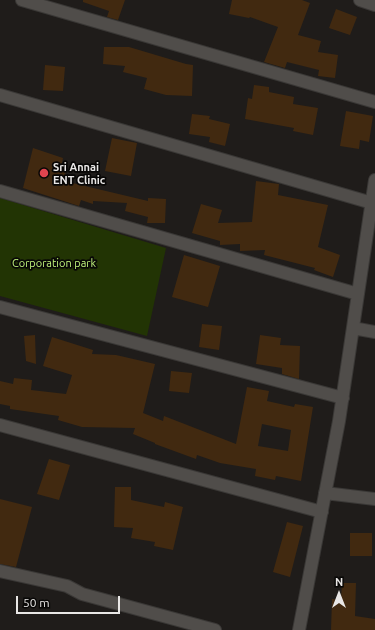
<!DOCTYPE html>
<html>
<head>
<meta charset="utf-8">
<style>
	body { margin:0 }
	#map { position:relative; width:375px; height:630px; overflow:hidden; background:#1f1c1a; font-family:Ubuntu,sans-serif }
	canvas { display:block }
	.north { position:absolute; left:319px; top:574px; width:40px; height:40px; -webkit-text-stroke:3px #080706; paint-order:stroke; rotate:0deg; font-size:11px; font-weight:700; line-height:16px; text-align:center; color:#e9e7e6 }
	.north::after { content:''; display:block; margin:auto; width:14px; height:18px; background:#e9e7e6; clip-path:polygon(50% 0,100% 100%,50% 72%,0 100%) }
	.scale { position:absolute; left:16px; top:596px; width:104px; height:18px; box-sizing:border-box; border:2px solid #e9e7e6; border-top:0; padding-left:5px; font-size:12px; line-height:14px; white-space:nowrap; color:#e9e7e6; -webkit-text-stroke:3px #080706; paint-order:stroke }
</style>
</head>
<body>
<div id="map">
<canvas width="375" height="630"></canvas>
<div class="north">N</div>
<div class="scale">50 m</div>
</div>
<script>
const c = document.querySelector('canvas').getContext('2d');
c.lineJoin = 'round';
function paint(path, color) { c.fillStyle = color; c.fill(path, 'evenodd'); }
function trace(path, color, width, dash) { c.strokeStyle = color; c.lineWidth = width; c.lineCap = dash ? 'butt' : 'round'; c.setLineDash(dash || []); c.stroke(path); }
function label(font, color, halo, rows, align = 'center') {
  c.font = font + ' Ubuntu,sans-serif'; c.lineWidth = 3.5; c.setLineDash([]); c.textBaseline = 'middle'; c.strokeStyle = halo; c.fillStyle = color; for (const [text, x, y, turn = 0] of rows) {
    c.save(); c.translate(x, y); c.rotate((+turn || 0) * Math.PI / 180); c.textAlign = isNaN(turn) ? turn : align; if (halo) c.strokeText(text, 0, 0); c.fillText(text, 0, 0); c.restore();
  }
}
const green = new Path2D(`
	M0 198 166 248 147 336 0 296Z`);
const building = new Path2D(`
	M83 0H125L118 20 107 17 109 11 83 2Z
	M232 0H302L310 3 298 35 321 41 318 52 338 55 335 78 318 76 319 70 287 62 285 68 264 62 278 27 250 17 249 18 229 14Z
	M336 9 357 17 350 35 329 28Z
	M104 47H129L186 64 193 65 192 96 166 95 144 89 147 78 123 72 125 66 103 64Z
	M45 65 65 67 63 91 43 90Z
	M254 85 269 87V92L294 97 293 104 318 108 313 135 293 131 294 128 245 119 248 98 252 99Z
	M346 111 373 116 369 142 360 140 359 149 340 146Z
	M192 114 210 116 209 119 230 124 225 146 209 142 210 137 189 134Z
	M112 138 137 143 131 176 105 171Z
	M33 148 63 158 61 168 66 170 64 181 148 201V198L166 199 165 223H147L148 217 125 211 127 203 93 201V204L81 200 79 206 23 188Z
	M256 181 279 184 278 195 328 205 318 247 340 255 333 277 314 270 315 268 264 255 265 250 240 251V244L220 245V241L192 233 201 204 222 210 218 223 252 222Z
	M184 255 220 266 208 307 172 297Z
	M202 324 222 326 219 350 199 347Z
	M35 335 36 364 26 361 24 336Z
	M260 335 281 338 280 345 300 346 299 379 282 374V368L256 364Z
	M52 337 93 350 92 354 116 355 155 364 143 413 163 421 164 416 236 444 247 387 269 391 267 401 294 407 295 404 313 407 301 481 276 476 275 480 255 476 256 469 220 463 197 455 196 459 155 444V443L133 434 135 428 82 427 58 420 59 416 10 409V406L0 404V381L13 384 14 378 32 380 31 390 66 394 72 375 43 366ZM262 424 291 430 288 451 258 446Z
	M171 371 192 373 189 393 169 391Z
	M49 459 70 465 59 500 37 494Z
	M115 487H131V500L164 507 165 502 183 507 173 550 154 546 155 542 131 538 133 528 114 527Z
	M0 499 32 507 16 567 0 564Z
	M287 522 303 526 290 577 273 572Z
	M350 533H372V556H350Z
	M342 583H356L355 616 375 619V630H331L332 599 341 600Z`);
const minor = new Path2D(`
	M22 0 375 102
	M360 0 375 5
	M0 95 372 203
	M0 191 358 294
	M0 307 343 398
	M353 328 375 332
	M0 425 322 512
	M325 493 375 499
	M0 571 67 586 82 594 215 630
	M299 630 339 421 375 180`);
const markers = [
	[44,173,5,"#e0444e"]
];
const poiNames = [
	["Sri Annai",53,167],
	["ENT Clinic",53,180]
];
const parkNames = [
	["Corporation park",54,263]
];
paint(green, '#223404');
paint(building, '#412910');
trace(minor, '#3a3836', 14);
trace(minor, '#504d4a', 12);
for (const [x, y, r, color] of markers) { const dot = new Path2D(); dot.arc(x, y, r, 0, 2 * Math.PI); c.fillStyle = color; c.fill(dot); trace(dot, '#080706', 1.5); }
label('bold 11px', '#e9e7e6', '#080706', poiNames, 'left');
label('11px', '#c2f57d', '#080706', parkNames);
</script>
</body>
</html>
